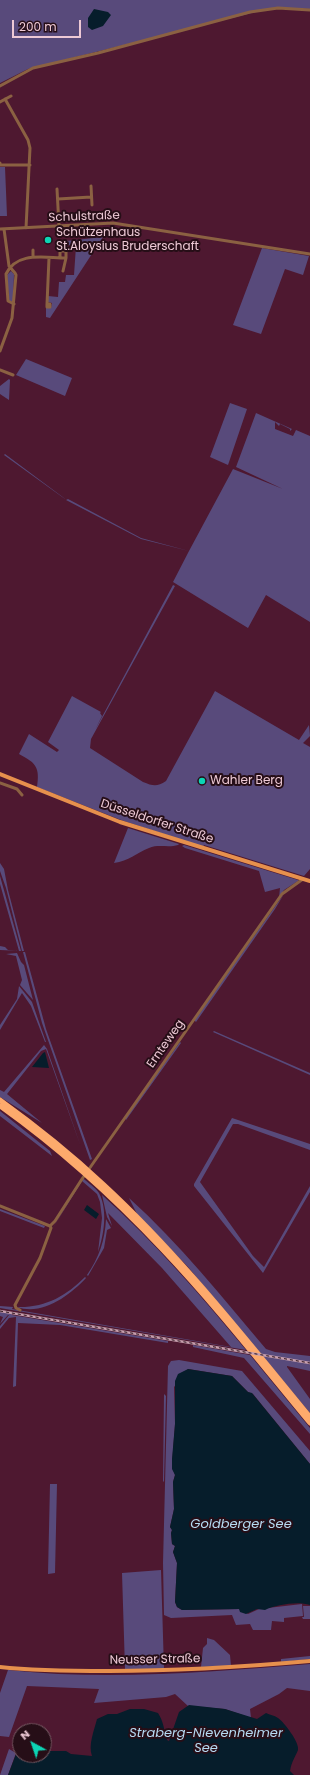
<!DOCTYPE html>
<html>
<head>
<meta charset="utf-8">
<style>
	body { margin:0 }
	#map { position:relative; width:310px; height:1775px; overflow:hidden; background:#4e1830; font-family:Poppins,sans-serif }
	canvas { display:block }
	.north { position:absolute; left:12px; top:1723px; width:40px; height:40px; box-sizing:border-box; background:#260e17; border:1px solid #765963; border-radius:50%; rotate:320deg; font-size:11px; font-weight:700; line-height:16px; text-align:center; color:#edc9d5 }
	.north::after { content:''; display:block; margin:auto; width:14px; height:18px; background:#0cd5b5; clip-path:polygon(50% 0,100% 100%,50% 72%,0 100%) }
	.scale { position:absolute; left:12px; top:20px; width:69px; height:18px; box-sizing:border-box; border:2px solid #edc9d5; border-top:0; padding-left:5px; font-size:12px; line-height:14px; white-space:nowrap; color:#edc9d5; -webkit-text-stroke:3px #260e17; paint-order:stroke }
</style>
</head>
<body>
<div id="map">
<canvas width="310" height="1775"></canvas>
<div class="north">N</div>
<div class="scale">200 m</div>
</div>
<script>
const c = document.querySelector('canvas').getContext('2d');
c.lineJoin = 'round';
function paint(path, color) { c.fillStyle = color; c.fill(path, 'evenodd'); }
function trace(path, color, width, dash) { c.strokeStyle = color; c.lineWidth = width; c.lineCap = dash ? 'butt' : 'round'; c.setLineDash(dash || []); c.stroke(path); }
function label(font, color, halo, rows, align = 'center') {
  c.font = font + ' Poppins,sans-serif'; c.lineWidth = 4; c.setLineDash([]); c.textBaseline = 'middle'; c.strokeStyle = halo; c.fillStyle = color; for (const [text, x, y, turn = 0] of rows) {
    c.save(); c.translate(x, y); c.rotate((+turn || 0) * Math.PI / 180); c.textAlign = isNaN(turn) ? turn : align; if (halo) c.strokeText(text, 0, 0); c.fillText(text, 0, 0); c.restore();
  }
}
const green = new Path2D(`
	M0 0H310V9L272 8 28 69 0 83Z
	M0 167H5L7 216H0Z
	M103 237 50 318 46 317V308H51L52 303 48 302V296L58 297 59 282H65L66 275H74L76 246 67 245 66 241Z
	M262 248 309 256 303 275 285 269 261 334 233 325Z
	M11 271 14 274 13 302 9 301 7 275Z
	M26 359 72 378 65 396 16 375Z
	M9 379 10 380 9 400 0 394V386Z
	M230 403 247 409 228 465 210 457Z
	M256 413 292 429 290 431V429L280 424 279 426 275 422V429L293 436 296 430 310 436V622L266 595 248 628 173 582 189 551 141 539 66 500 68 499 141 538 189 551 233 469 283 489 236 467Z
	M5 454 64 498 65 499 4 455Z
	M173 585 175 586 91 739 90 748 143 782C153 786 157 787 166 781L215 691 299 740 309 725 310 736 303 743 310 747V869L304 876 204 845 203 847 121 820 37 787C40 767 36 763 19 754L29 734 57 752 59 750 48 742 72 696 101 712 100 713 102 716 95 730Z
	M128 828 179 844 178 845C169 848 158 844 149 848 136 853 129 861 114 863Z
	M184 845 298 880V881L284 890 279 898 280 888 265 892 259 871 185 848 182 846Z
	M0 863 4 869 8 890 24 951H22L6 888 0 871Z
	M0 876 21 951 0 950V946L5 947 8 950 19 951 0 884Z
	M284 894 275 909 196 1022 194 1020Z
	M23 952H25L46 1029 92 1159 90 1160 42 1023Z
	M17 953 21 962 24 965 33 1000 20 985 22 980 16 956 6 954Z
	M19 986 32 1002 46 1042H45L31 1006 22 993 0 1030V1025L17 999Z
	M214 1031 310 1073V1075L213 1032Z
	M180 1042 181 1043 126 1120 125 1118Z
	M44 1045 47 1049 81 1147 46 1049 41 1051 7 1094 42 1123 0 1097V1090L4 1092Z
	M0 1111 50 1151 52 1156 0 1116Z
	M232 1118 310 1144V1150L238 1124H233L200 1182 253 1256 264 1267 310 1186V1192L263 1273 194 1186V1184Z
	M83 1178C88 1183 96 1188 99 1193 108 1210 104 1235 98 1252L102 1218 100 1202 97 1194 82 1181 51 1231Z
	M102 1195C155 1242 201 1296 246 1350L0 1308V1306L13 1307 12 1309 231 1347 162 1268 108 1213 112 1226 107 1217Z
	M129 1198C180 1244 222 1297 266 1349L275 1352 310 1356V1371L287 1366V1367L310 1399V1413L188 1267 137 1214Z
	M0 1209 45 1226 44 1228 0 1211Z
	M106 1219 111 1228 107 1230 104 1248 88 1276 87 1275C99 1258 105 1240 106 1219Z
	M85 1277 86 1278C70 1295 43 1316 17 1307 45 1308 66 1296 85 1277Z
	M0 1312 12 1314V1315L168 1341V1343L60 1325 18 1323 16 1386 13 1387 16 1317 9 1318 0 1329V1326L9 1315H8L0 1324 3 1317 0 1316Z
	M193 1345 250 1355 310 1428V1434L244 1358 193 1347Z
	M179 1360 242 1371 310 1451V1464L253 1394 248 1392 232 1376 188 1369 174 1387 175 1424 172 1464 175 1475 173 1482 174 1509 170 1527 172 1530 171 1533 172 1544 175 1546 173 1552 177 1563 175 1602 177 1607 182 1610 240 1609 248 1614 259 1609 302 1604 303 1616 284 1618V1622L272 1621 271 1630H253L250 1624 236 1625 232 1615 171 1618 164 1615 163 1563 168 1366 171 1361Z
	M164 1394 166 1396 164 1481 163 1482Z
	M50 1484H57L55 1573 48 1574Z
	M161 1570 164 1669H125L122 1573Z
	M303 1606H310V1619H303L302 1617H304Z
	M207 1638 214 1640 230 1655 231 1666 201 1667 203 1648 207 1644Z
	M310 1656V1659L281 1662V1659Z
	M310 1664V1691L287 1688 279 1694 250 1709 251 1718 225 1709 188 1706 175 1694 166 1697 94 1703 99 1689 27 1686 9 1737 0 1736V1693L8 1670C108 1681 210 1672 310 1664Z
	M9 1749 16 1753 8 1775H0Z`);
const water = new Path2D(`
	M94 9 108 12 111 15 103 26 92 30 88 27V18Z
	M45 1052 49 1068 32 1067 43 1053Z
	M87 1205 99 1214 96 1219 84 1210Z
	M188 1369 232 1376 248 1392 252 1393 310 1464V1605C297 1601 276 1605 265 1610L257 1609 246 1614 240 1612 239 1609 182 1610 177 1607 175 1602 177 1563 173 1552 175 1546 172 1544 171 1533 172 1530 170 1527 174 1509 173 1482 175 1475 172 1469V1459L175 1424V1381L178 1374Z
	M189 1705 225 1709 257 1719 266 1713C270 1715 274 1715 278 1718 284 1722 300 1743 298 1750 295 1758 292 1760 290 1771L294 1775H8L16 1754 20 1749V1755H44V1751H66L71 1754 92 1756C88 1745 94 1731 97 1719L108 1714H117L130 1709H144L158 1713C164 1722 164 1731 167 1740L169 1741 179 1712Z`);
const minor = new Path2D(`
	M0 86 33 68 98 53 250 12 278 8 310 10
	M5 99 28 140 30 148 26 228
	M0 102 11 96
	M0 163V165H30
	M91 186 92 205
	M57 189 59 226
	M58 199 91 197
	M0 229 113 223 310 254
	M33 250V257
	M60 258V251H66V258
	M14 304 8 301 6 274C17 251 44 258 66 258L63 271
	M47 304H50V307H47V304L49 258
	M0 351 12 318 16 275 15 273 9 266 4 229
	M0 370 13 375
	M0 783 17 789 22 795
	M0 1206 50 1226
	M50 1226 55 1221 82 1179 282 894 303 879
	M20 1310 16 1308 15 1305 40 1258 51 1228 50 1226`);
const major = new Path2D(`
	M0 774 120 822 310 881
	M0 1667C36 1671 73 1671 109 1671 177 1671 243 1667 310 1661`);
const highway = new Path2D(`
	M0 1100C36 1126 71 1154 103 1184 180 1255 244 1337 310 1417
	M0 1106C59 1148 113 1197 163 1250 215 1305 262 1365 310 1423`);
const rail = new Path2D(`
	M0 1311 310 1363`);
const markers = [
	[48,240,4,"#0cd5b5"],
	[202,781,4,"#0cd5b5"]
];
const streetNames = [
	["Schulstraße",84,217,-2],
	["Düsseldorfer Straße",157,822,18],
	["Ernteweg",166,1044,-55],
	["Neusser Straße",155,1660,-1]
];
const poiNames = [
	["Schützenhaus",56,233],
	["St.Aloysius Bruderschaft",56,247],
	["Wahler Berg",210,781]
];
const waterNames = [
	["Goldberger See",241,1525],
	["Straberg-Nievenheimer",206,1734],
	["See",206,1749]
];
paint(green, '#584a7b');
paint(water, '#061d2b');
trace(minor, '#8b6142', 3);
trace(major, '#e6904d', 4);
trace(highway, '#fdaa6c', 5);
trace(rail, '#c69ead', 2.5);
trace(rail, '#260e17', 1, [3]);
for (const [x, y, r, color] of markers) { const dot = new Path2D(); dot.arc(x, y, r, 0, 2 * Math.PI); c.fillStyle = color; c.fill(dot); trace(dot, '#260e17', 1.5); }
label('12px', '#edc9d5', '#260e17', streetNames);
label('12px', '#edc9d5', '#260e17', poiNames, 'left');
label('italic 13px', '#b6daf2', '#260e17', waterNames);
</script>
</body>
</html>
